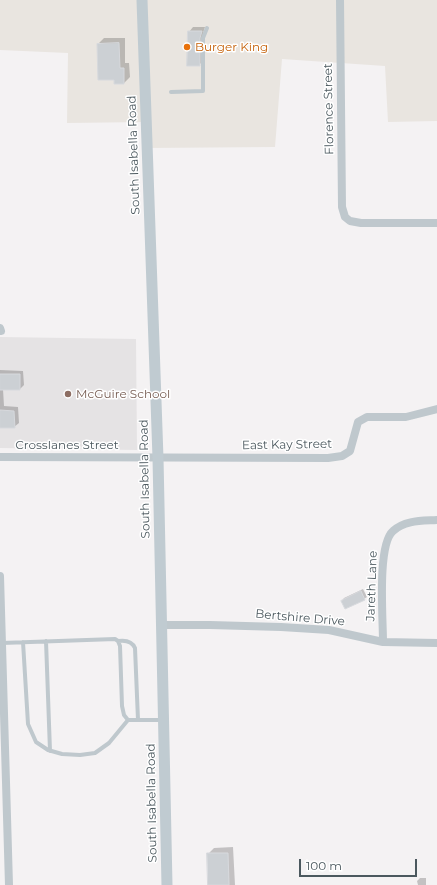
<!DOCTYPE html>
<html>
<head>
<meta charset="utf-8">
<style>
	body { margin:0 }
	#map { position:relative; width:437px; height:885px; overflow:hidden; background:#f4f2f3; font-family:Montserrat,sans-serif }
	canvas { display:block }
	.scale { position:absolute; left:299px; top:859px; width:118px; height:18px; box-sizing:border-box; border:2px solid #4b585e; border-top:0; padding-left:5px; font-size:12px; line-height:14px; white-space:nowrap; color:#4b585e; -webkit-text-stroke:3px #fff; paint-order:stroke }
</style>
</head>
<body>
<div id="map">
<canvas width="437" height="885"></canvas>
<div class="scale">100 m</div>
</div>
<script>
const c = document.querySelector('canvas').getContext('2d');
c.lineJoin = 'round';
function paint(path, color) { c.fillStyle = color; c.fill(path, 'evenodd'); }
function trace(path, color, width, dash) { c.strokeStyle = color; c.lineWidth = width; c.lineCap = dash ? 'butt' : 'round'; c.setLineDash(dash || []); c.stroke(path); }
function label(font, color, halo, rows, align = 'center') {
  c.font = font + ' Montserrat,sans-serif'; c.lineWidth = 3; c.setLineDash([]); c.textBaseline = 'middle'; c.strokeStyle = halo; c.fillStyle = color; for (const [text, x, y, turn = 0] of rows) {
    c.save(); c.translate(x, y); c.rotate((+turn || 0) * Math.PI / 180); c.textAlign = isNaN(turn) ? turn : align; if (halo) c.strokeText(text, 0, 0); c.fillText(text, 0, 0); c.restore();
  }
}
const commercial = new Path2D(`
	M0 0H437V121L388 122 385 66 282 59 275 147 147 148 146 122 67 123 68 53 0 50Z`);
const education = new Path2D(`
	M0 337 136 339 137 450 0 448Z`);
const shadow = new Path2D(`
	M193 27H205L203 33V61L199 65 189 32Z
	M104 38H125V63H129L130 77 124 83 115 79 98 44Z
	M0 370 23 371 24 385 20 389H3L4 406 18 407 19 423 14 427H0Z
	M363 589 367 597 364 599 342 601 344 598Z
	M233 847 235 885H209L208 854 214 848Z
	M420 878H426V885H418L417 881Z`);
const building = new Path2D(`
	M188 31H202L200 38V66H187Z
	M119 43 120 68H124V84H114V80H98L97 44Z
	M0 374H20V390H0Z
	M0 410 14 411 15 428H0Z
	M361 591 365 600 345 609 341 601Z
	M207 853H228L229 885H208Z`);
const service = new Path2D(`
	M171 92 203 91V38L207 28
	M46 641 50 751
	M118 641C125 640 132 641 135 648L138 720
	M23 642 28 724 36 742 48 750 62 754 80 755 95 753 109 743 128 720
	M2 643 115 639 118 641 120 646 122 706 124 715 128 720H163`);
const minor = new Path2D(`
	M340 0 342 207 345 217 350 221 361 223H437
	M0 328 1 331
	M0 457 328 458 342 456 350 451 358 422 367 417H406L437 409
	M0 576 9 885
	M161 625H210L281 627 329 630 383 642 437 643
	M383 642C383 618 377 545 393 531 405 520 422 521 437 520`);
const secondary = new Path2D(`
	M142 0 158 458 167 885`);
const markers = [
	[187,47,4,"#e8710a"],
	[68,394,4,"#8d6e63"]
];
const foodNames = [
	["Burger King",195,47]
];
const streetNames = [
	["Florence Street",329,109,-91],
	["South Isabella Road",134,155,-92],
	["Crosslanes Street",67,445],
	["East Kay Street",287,445,-1],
	["South Isabella Road",145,479,-91],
	["Jareth Lane",372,586,-88],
	["Bertshire Drive",300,618,5],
	["South Isabella Road",152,803,-91]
];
const educationNames = [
	["McGuire School",76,394]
];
paint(commercial, '#e9e5e0');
paint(education, '#e5e3e4');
paint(shadow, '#0003');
paint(building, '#ccd0d4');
trace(building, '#d7d9dd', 1);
trace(service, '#bfc8cd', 4);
trace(minor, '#bfc8cd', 8);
trace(secondary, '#c0cbd1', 11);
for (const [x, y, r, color] of markers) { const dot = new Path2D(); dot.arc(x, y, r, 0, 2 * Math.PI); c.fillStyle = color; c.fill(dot); trace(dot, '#fff', 1.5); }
label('12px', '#c56008', '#fff', foodNames, 'left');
label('12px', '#4b585e', '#fff', streetNames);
label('12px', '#785e54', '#fff', educationNames, 'left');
</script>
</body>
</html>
